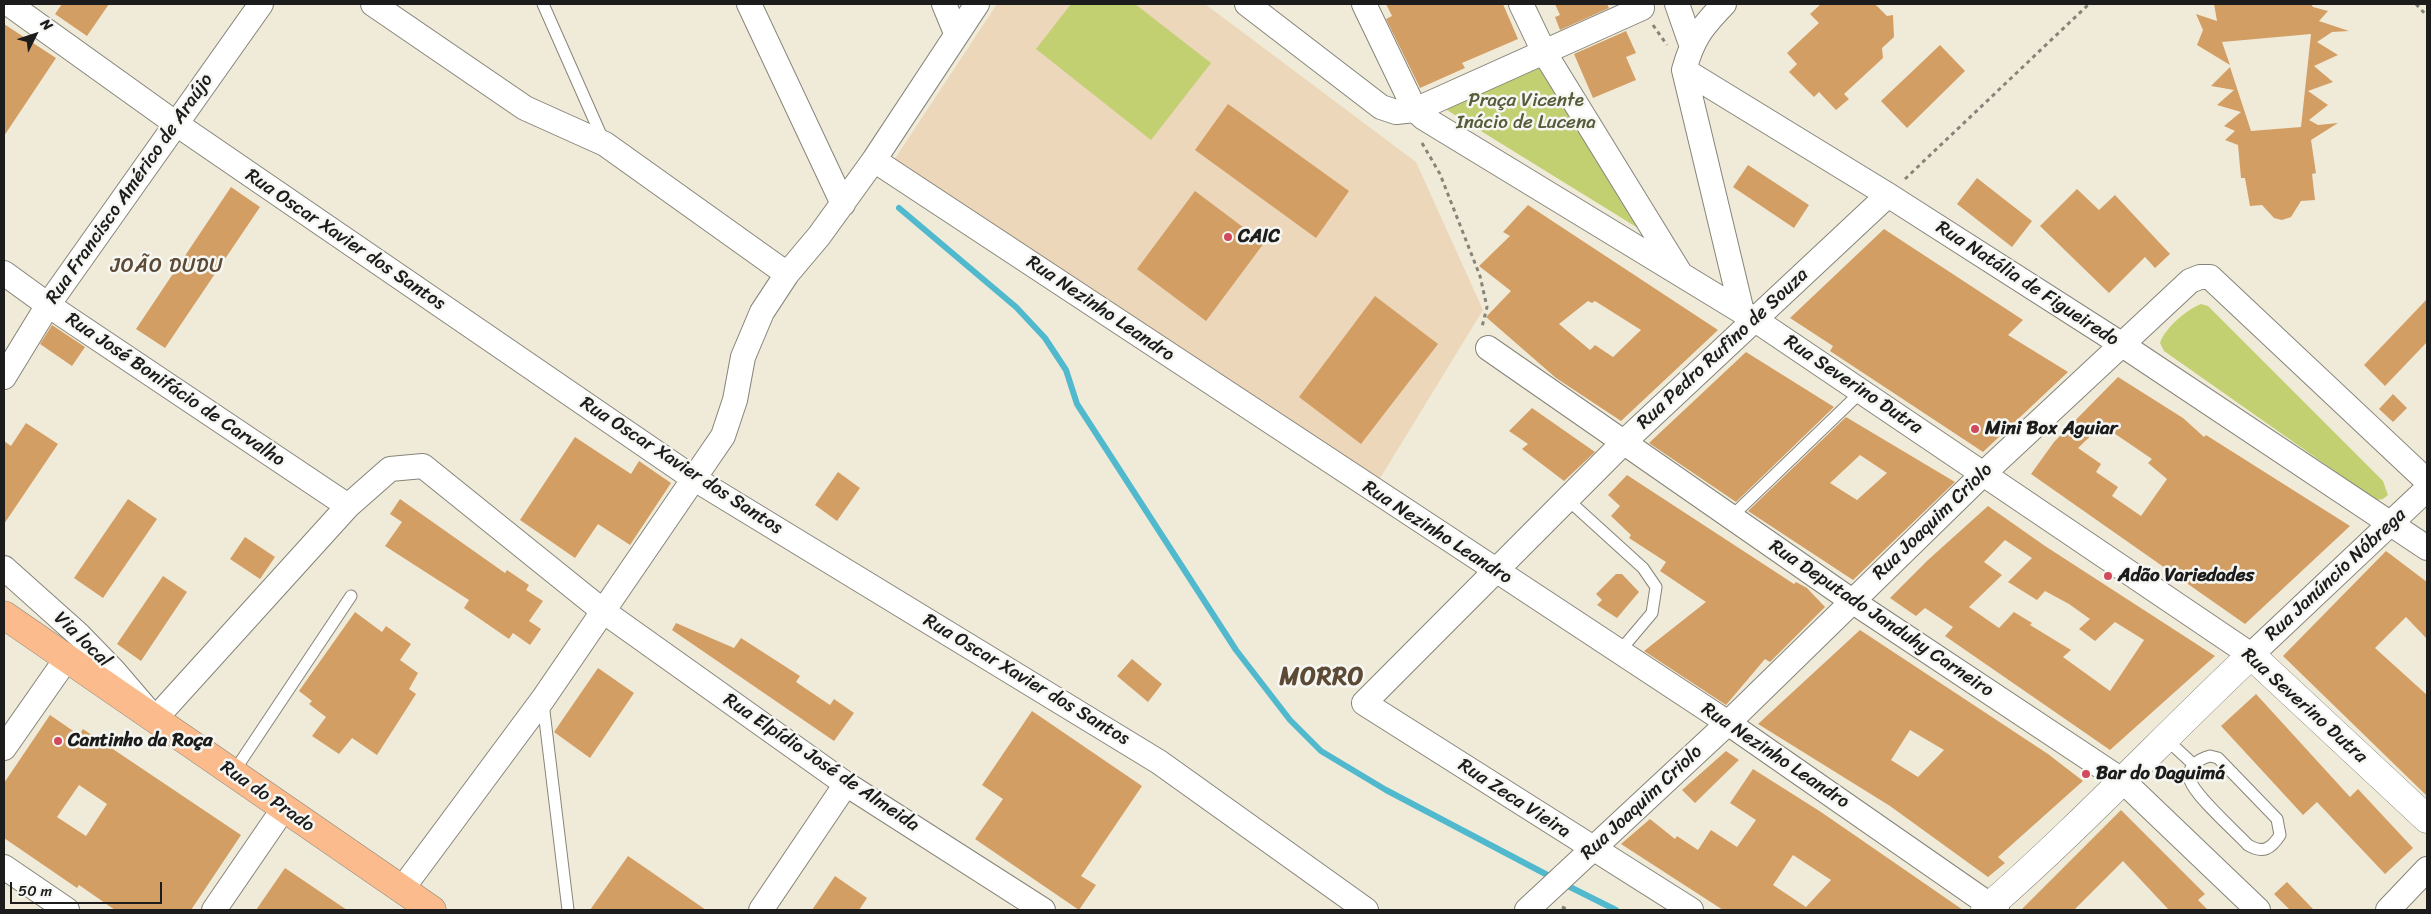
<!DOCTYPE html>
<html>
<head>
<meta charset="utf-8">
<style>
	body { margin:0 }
	#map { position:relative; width:2431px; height:914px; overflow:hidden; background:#f0ebd8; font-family:Sriracha,sans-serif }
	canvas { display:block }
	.frame { position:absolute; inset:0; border:5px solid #1c1c1c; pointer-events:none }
	.north { position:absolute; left:10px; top:10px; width:50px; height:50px; -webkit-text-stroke:4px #f6f6f2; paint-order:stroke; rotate:49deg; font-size:14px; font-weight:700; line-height:20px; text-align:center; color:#1c1c1c }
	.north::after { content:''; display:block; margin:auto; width:18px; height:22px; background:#1c1c1c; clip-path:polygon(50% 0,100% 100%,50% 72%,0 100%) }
	.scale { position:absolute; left:10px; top:882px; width:152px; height:22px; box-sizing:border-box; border:2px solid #1c1c1c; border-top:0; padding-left:6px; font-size:15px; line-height:18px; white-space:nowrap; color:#1c1c1c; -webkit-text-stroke:4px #f6f6f2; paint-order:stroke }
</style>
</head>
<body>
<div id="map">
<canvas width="2431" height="914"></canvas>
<div class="frame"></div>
<div class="north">N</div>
<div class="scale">50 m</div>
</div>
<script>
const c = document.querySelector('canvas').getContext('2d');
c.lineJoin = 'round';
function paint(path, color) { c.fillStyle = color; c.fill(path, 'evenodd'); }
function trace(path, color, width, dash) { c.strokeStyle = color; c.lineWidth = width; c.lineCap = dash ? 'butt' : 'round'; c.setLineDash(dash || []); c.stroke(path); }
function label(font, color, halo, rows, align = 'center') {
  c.font = font + ' Sriracha,sans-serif'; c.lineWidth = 5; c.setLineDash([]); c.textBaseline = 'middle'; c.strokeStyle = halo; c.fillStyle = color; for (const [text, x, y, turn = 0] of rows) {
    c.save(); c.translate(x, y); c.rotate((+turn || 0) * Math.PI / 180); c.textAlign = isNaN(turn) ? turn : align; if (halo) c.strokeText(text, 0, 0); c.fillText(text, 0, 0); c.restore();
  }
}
const built = new Path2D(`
	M997 4H1205L1416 162 1483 310 1379 480 892 163Z`);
const green = new Path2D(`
	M1071 4H1135L1211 63 1151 140 1036 49Z
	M1541 60 1646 233 1442 107Z
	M2201 304 2208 306 2383 481 2388 495 2383 499 2376 500 2164 351 2160 343C2165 328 2186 310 2201 304Z`);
const stream = new Path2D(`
	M899 208 1016 307 1045 338 1066 370 1077 404 1236 650 1290 720 1321 751 1386 790 1555 879
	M1564 884 1616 910`);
const building = new Path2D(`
	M62 4H109L87 36 55 14Z
	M1386 4H1503L1518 39 1462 63 1465 68 1420 88 1386 19 1392 16Z
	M1555 4H1607L1609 8 1560 30 1555 17 1560 15Z
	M1821 4H1875L1887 16 1893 15 1894 37 1882 48 1883 58 1844 94 1849 99 1836 110 1819 92 1814 97 1789 72 1797 64 1787 53 1819 23 1810 14Z
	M2214 4H2311L2313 7 2328 11 2319 21 2349 31 2332 32 2317 42 2338 55 2314 66 2333 82 2308 91 2328 105 2309 120 2318 125 2338 123 2311 140 2316 173 2312 174 2315 200 2301 201 2291 217 2282 220 2274 218 2262 205 2250 206 2245 178H2241L2238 145 2225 140 2235 131 2224 126 2241 112 2217 105 2234 90 2211 86 2230 67 2251 131 2301 127 2311 34 2222 42 2230 65 2197 45 2203 30 2196 14 2217 21Z
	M4 24 56 58 4 136Z
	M1626 31 1636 53 1626 57 1636 80 1593 98 1574 54Z
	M1940 45 1965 71 1907 128 1881 101Z
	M1228 104 1349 191 1316 238 1195 150Z
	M1748 165 1809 205 1794 228 1733 187Z
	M1977 178 2032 221 2012 247 1957 204Z
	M231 187 260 207 165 348 136 329Z
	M2077 189 2099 210 2115 195 2170 254 2155 268 2145 257 2109 293 2040 226Z
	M1195 191 1264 243 1206 321 1137 269Z
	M1528 205 1718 330 1621 421 1556 378 1486 317 1511 291 1479 266 1510 236 1503 232ZM1588 301 1592 303 1595 301 1641 330 1613 357 1595 345 1590 350 1559 324Z
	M1884 229 2023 320 2008 335 2068 372 1983 452 1830 351 1833 346 1790 318Z
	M1375 296 1438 344 1361 444 1299 397Z
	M2427 299V342L2385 386 2364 365Z
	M52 325 85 347 72 366 40 344Z
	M1746 352 1834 407 1736 502 1649 443Z
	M2118 377 2183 418 2204 437 2206 435 2350 526 2245 624 2031 474 2054 442ZM2102 425 2152 459 2148 463 2167 479 2141 516 2112 496 2118 487 2096 472 2101 464 2078 448Z
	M2393 394 2407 408 2393 422 2379 409Z
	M1532 408 1595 452 1564 481 1522 449 1528 444 1509 431Z
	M1846 417 1955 482 1853 580 1748 511ZM1860 455 1887 473 1857 500 1830 483Z
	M26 423 58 444 4 524V441L11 446Z
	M575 437 631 474 639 461 671 483 630 545 598 524 575 558 520 520Z
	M838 472 860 488 837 521 815 505Z
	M1627 475 1794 584 1796 582 1807 588 1825 607 1770 662 1765 659 1726 705 1644 651 1706 602 1660 571 1666 562 1629 538 1631 535 1611 516 1620 506 1608 495Z
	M128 499 157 519 103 598 74 578Z
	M400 499 505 573 507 570 529 585 526 590 543 601 529 621 541 629 530 645 513 633 509 639 464 608 469 600 385 546 402 522 390 514Z
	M1988 506 2045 546 2215 656 2110 750 1945 636 1953 627 1925 608 1916 616 1890 598 1928 560ZM2005 540 2032 558 2008 582 2037 600 2045 591 2069 604 2090 619 2079 629 2095 641 2115 622 2144 640 2110 691 2063 657 2071 650 2030 625 2032 623 2014 612 1999 628 1969 607 2002 575 1984 562Z
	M245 537 275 557 260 579 230 559Z
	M2386 551 2427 582V639L2406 617 2375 648 2427 695V796L2283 656Z
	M1616 574H1622L1639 592 1617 618 1597 605 1602 600 1596 594Z
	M163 576 187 592 141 661 117 644Z
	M355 612 382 632 386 626 411 644 400 660 418 673 409 689 416 694 377 755 352 738 339 754 312 736 326 717 309 704 312 701 299 691Z
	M676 623 734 648 741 638 800 676 796 682 830 705 834 699 854 713 834 741 672 630Z
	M1860 630 2048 754 2083 781 1998 857 2005 863 1988 877 1890 806 1758 724ZM1910 730 1944 750 1918 777 1891 760Z
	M1132 659 1162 684 1148 702 1117 676Z
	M598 668 634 693 590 758 554 732Z
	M2256 694 2350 797 2358 789 2413 848 2385 874 2317 802 2303 815 2221 726Z
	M1032 711 1142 786 1081 876 1096 885 1079 910 975 839 1003 799 982 785Z
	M50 715 79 735 83 729 241 835 191 910H115L79 885 77 888 4 838V783ZM79 785 107 804 86 836 57 817Z
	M1726 751 1739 760 1695 803 1682 790Z
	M1753 769 1821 812 1963 910H1723L1621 844 1650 819 1675 839 1677 836 1698 850 1711 830 1737 847 1756 820 1730 803ZM1793 855 1831 880 1806 907 1773 885Z
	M2121 810 2205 894 2198 900 2208 910H2169L2123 861 2074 910H2021Z
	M628 856 647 869 706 910H590Z
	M285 868 347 910H256Z
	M835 876 867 898 859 910H812Z
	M2287 882 2314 910H2290L2274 894Z`);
const path = new Path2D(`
	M2416 4 2427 16
	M1653 25 1667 45
	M1422 143 1440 174 1480 276 1487 307 1482 327
	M1905 179 2089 4
	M1562 907 1569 910`);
const service = new Path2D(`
	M543 4 604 142
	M1567 499 1643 568 1656 587 1652 613 1619 652
	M1731 517 1863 390
	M543 703 568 910
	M2165 738 2193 764
	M2210 756 2218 758 2277 819 2280 835C2271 849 2263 854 2248 845 2235 831 2195 796 2190 780 2186 767 2199 759 2210 756Z
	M233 773 351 596`);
const minor = new Path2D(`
	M9 4 175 123 693 478 1159 762 1366 910
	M373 4 525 108 605 144 787 274
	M749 4 843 204
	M944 4 956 33
	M1247 4 1381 107 1396 112 1415 110 1642 8
	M1364 4 1415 110 1424 118 1754 319 2251 655 2427 489
	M1521 4 1544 52 1680 273
	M1677 4 1691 44
	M1724 4C1701 28 1693 38 1684 70L1742 312
	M1684 70 1888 195 2121 344 2427 548
	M874 160 1728 723 1997 910
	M4 273 48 305 348 506
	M1488 348 1852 601 2123 781 2258 910
	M4 377 48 305 261 4
	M4 568 79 635 113 670 155 719 348 506 390 469 423 466 603 611 846 784 1043 910
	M4 748 67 658
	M4 867 67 910
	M402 889 543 699 723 436 735 400 743 357 762 312 787 274 819 236 874 160 977 4
	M214 910 284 808
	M761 910 846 784
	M1527 910 1728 723 1982 475 2190 281 2200 277H2210L2427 481
	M1691 910 1364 703 1624 442 1888 195
	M2388 910 2427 869`);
const tertiary = new Path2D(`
	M1985 910C2078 829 2162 739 2251 655L2427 819`);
const primary = new Path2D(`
	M4 615 432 910`);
const markers = [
	[1228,237,5,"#d1495b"],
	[1975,429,5,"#d1495b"],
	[2108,576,5,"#d1495b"],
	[58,741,5,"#d1495b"],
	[2086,774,5,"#d1495b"]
];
const parkNames = [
	["Praça Vicente",1526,101],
	["Inácio de Lucena",1526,123]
];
const streetNames = [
	["Rua Francisco Américo de Araújo",130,189,-55],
	["Rua Oscar Xavier dos Santos",345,240,34],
	["Rua Natália de Figueiredo",2027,284,33],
	["Rua Nezinho Leandro",1100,309,34],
	["Rua Pedro Rufino de Souza",1723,349,-43],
	["Rua Severino Dutra",1853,385,34],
	["Rua José Bonifácio de Carvalho",175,390,34],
	["Rua Oscar Xavier dos Santos",681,466,33],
	["Rua Joaquim Criolo",1933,522,-44],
	["Rua Nezinho Leandro",1437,533,33],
	["Rua Janúncio Nóbrega",2336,575,-43],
	["Rua Deputado Janduhy Carneiro",1881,619,34],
	["Via local",82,640,44],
	["Rua Oscar Xavier dos Santos",1026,680,31],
	["Rua Severino Dutra",2304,706,42],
	["Rua Nezinho Leandro",1775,756,34],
	["Rua Elpídio José de Almeida",821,763,34],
	["Rua do Prado",267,797,35],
	["Rua Zeca Vieira",1514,799,33],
	["Rua Joaquim Criolo",1642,803,-43]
];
const poiNames = [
	["CAIC",1238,237],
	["Mini Box Aguiar",1985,429],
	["Adão Variedades",2118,576],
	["Cantinho da Roça",68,741],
	["Bar do Daguimá",2096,774]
];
const neighbourhoodNames = [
	["JOÃO DUDU",167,267]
];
const districtNames = [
	["MORRO",1322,678]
];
paint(built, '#ecd7ba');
paint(green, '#c2d072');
trace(stream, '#51b9ce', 6);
paint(building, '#d39e64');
trace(service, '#86847a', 13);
trace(minor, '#86847a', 26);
trace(tertiary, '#86847a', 29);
trace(primary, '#86847a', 29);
trace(path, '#86847a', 3, [4, 4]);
trace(service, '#fff', 11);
trace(minor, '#fff', 24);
trace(tertiary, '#fff', 28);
trace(primary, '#fbbb8c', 28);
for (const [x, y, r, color] of markers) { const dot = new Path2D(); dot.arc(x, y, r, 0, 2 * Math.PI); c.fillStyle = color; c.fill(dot); trace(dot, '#f6f6f2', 2); }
label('19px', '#565b3a', '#f6f6f2', parkNames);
label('19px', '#1c1c1c', '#f6f6f2', streetNames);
label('bold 19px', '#1c1c1c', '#f6f6f2', poiNames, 'left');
c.letterSpacing = '1px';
label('20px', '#5c4a35', '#f6f6f2', neighbourhoodNames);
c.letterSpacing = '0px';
c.letterSpacing = '1px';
label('bold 24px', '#5c4a35', '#f6f6f2', districtNames);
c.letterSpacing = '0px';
</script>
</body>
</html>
